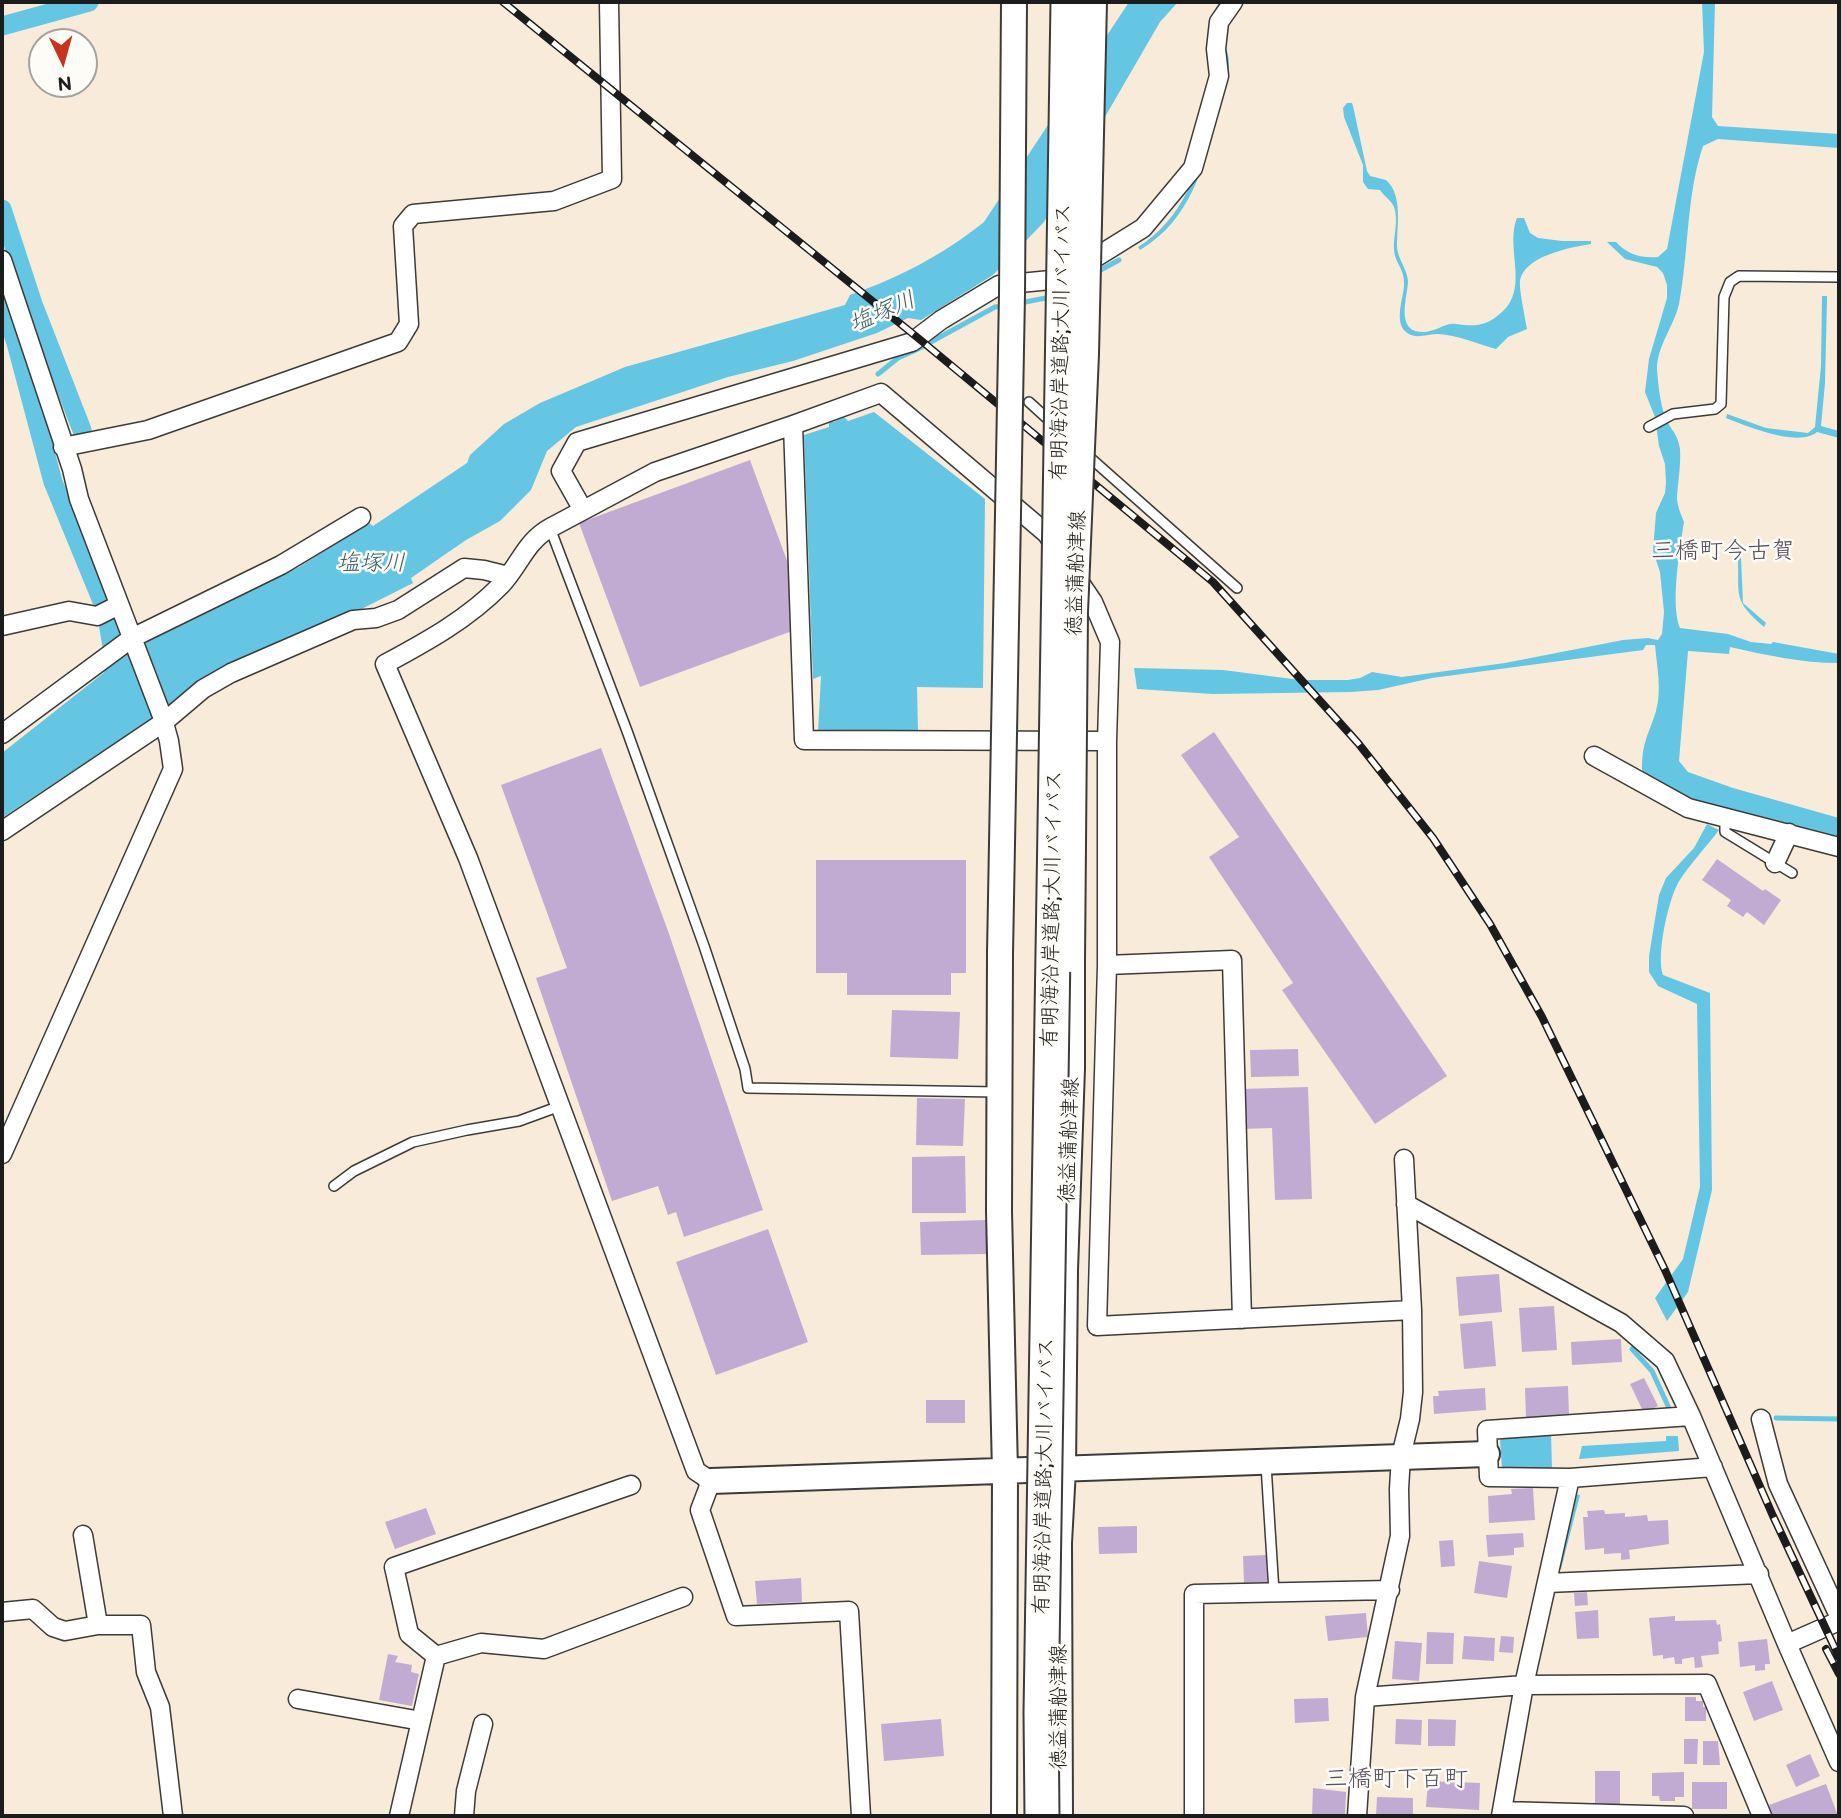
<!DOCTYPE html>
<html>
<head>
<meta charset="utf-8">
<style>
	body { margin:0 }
	#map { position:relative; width:1841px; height:1818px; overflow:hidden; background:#f8ebd9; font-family:"Balsamiq Sans",sans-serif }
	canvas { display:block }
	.frame { position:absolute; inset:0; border:4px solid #1c1c1c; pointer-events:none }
	.north { position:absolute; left:28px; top:28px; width:70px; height:70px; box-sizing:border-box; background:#fdfcf7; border:2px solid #a3a29f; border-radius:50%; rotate:175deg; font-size:19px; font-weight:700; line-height:28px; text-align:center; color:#1c1c1c }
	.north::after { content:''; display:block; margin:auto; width:24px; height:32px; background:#c8321e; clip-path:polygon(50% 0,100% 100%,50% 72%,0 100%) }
</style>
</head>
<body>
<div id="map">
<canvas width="1841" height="1818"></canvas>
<div class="frame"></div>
<div class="north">N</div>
</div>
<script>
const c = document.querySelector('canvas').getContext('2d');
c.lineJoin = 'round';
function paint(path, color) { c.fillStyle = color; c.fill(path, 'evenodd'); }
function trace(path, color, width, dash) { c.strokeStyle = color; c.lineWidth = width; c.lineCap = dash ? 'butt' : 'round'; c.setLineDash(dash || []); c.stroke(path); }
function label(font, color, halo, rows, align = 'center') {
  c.font = font + ' "Balsamiq Sans","Klee One",sans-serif'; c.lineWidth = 5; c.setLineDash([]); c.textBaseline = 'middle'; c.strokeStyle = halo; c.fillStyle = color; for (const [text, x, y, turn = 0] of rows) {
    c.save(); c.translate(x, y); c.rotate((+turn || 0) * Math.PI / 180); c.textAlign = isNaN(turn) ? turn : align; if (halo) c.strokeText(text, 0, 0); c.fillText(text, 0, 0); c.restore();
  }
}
const water = new Path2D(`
	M1129 2H1178L1160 22 1044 222 993 275 921 320 908 318 877 333 793 361 728 377 576 427 547 451 531 490 500 521 466 540 411 578 413 583 318 631 224 670 2 818V753L125 656 153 638 299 567 369 523 373 526 467 463 470 455 504 424 540 403 625 367 845 305 850 295C900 277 943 255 984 222Z
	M1220 2H1224L1215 26C1222 39 1230 51 1229 66 1228 82 1221 99 1217 114 1203 169 1191 219 1140 250L1138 247C1182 220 1200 170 1211 121 1214 110 1220 96 1219 84 1218 58 1201 23 1220 2Z
	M1702 2H1715L1712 117 1718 126 1839 134V148L1718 139 1703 146C1686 197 1689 251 1679 304 1674 326 1657 346 1657 369 1658 383 1660 403 1665 416 1670 430 1678 433 1680 449 1681 466 1678 481 1677 497 1677 506 1681 514 1684 522 1680 547 1670 605 1680 628L1728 634 1751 642 1771 644 1773 642 1839 654V663C1801 663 1766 655 1730 647L1729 654 1688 651 1679 761 1688 772 1733 788 1839 818V840L1690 801 1660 786 1644 773 1642 770C1642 741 1648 737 1656 711 1662 689 1657 668 1655 645H1646L1643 650 1432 678 1378 690 1351 692 1213 694 1137 689 1134 668 1223 670 1300 680H1348L1360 678 1372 672 1402 677 1505 663 1623 640 1648 638 1658 640 1662 634 1664 612 1660 572 1653 551 1656 513 1665 493 1666 483 1665 464 1659 446 1655 417 1645 392 1649 359 1667 298V285L1663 273 1657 267 1625 259 1607 242H1616C1628 255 1641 258 1658 257L1667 249 1704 52Z
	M1347 103H1352L1353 106 1367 171 1370 176 1386 180C1403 195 1397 225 1397 246 1397 258 1407 268 1408 281 1408 294 1397 324 1415 331 1432 336 1444 322 1456 324 1471 326 1483 327 1496 317 1533 292 1504 250 1517 218H1524L1530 233 1538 238 1562 241H1591V244C1571 247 1525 256 1520 280 1519 290 1525 317 1527 329L1508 337 1496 349C1478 344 1457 335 1438 334 1428 334 1415 340 1406 332 1394 322 1403 299 1404 286 1405 268 1395 264 1394 250 1393 236 1399 221 1394 207 1391 200 1384 196 1380 190L1368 189 1363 182V165L1344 117 1343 108Z
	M1822 296H1827V300L1825 383 1821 426 1839 431V438L1817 432C1799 448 1746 426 1726 418L1727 414 1766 428 1808 433 1815 427 1821 366Z
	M874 412 985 499 983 688 917 687 918 731 818 732 821 676 813 679 804 435 829 427V422L832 420 833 422 844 417 848 421Z
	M1738 558H1741L1743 603 1766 623 1764 627C1733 600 1739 597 1738 558Z
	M1707 824 1719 830C1707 846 1688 866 1678 883 1668 902 1656 955 1663 975L1710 993 1712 1190 1688 1292 1667 1321 1655 1298 1683 1259 1700 1187 1697 1004 1658 986 1649 972V956L1659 895 1666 878 1694 848Z
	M1551 1433 1552 1469 1502 1468 1500 1441 1503 1436Z
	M1666 1436H1678L1679 1451 1579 1459 1582 1446 1666 1441Z
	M1573 1494 1580 1495 1561 1569H1555Z`);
const stream = new Path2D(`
	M1097 272 1119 260
	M1020 303 1051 297
	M878 374 898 358 918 349 995 307 1003 306
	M1632 1349 1652 1371 1668 1406
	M1776 1418 1839 1419`);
const canal = new Path2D(`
	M2 26 89 2
	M2 209 33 304 82 430
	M2 301 16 343 53 482 106 611 113 652 114 694`);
const building = new Path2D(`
	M750 460 793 577 792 631 640 687 579 523Z
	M1214 732 1447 1076 1375 1124 1282 990 1293 983 1209 857 1239 837 1181 755Z
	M601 748 668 931 763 1210 684 1237 676 1212 668 1215 658 1186 612 1201 536 978 567 968 501 785Z
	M1717 859 1763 891 1765 889 1781 900 1764 925 1747 912 1743 917 1727 906 1731 900 1702 880Z
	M816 860H966V973H951V995H847V973H816Z
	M892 1010 960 1012 958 1059 890 1057Z
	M1298 1049 1299 1076 1251 1077 1250 1050Z
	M1308 1087 1312 1199 1275 1200 1272 1128 1242 1129 1241 1089Z
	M917 1098 965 1099 963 1146 916 1145Z
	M965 1156 966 1213H912V1157Z
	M986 1220 987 1254 921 1255 920 1222Z
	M768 1229 808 1342 716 1375 676 1262Z
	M1499 1274 1502 1312 1459 1316 1456 1277Z
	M1554 1306 1557 1350 1522 1352 1519 1308Z
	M1492 1321 1496 1366 1464 1369 1460 1324Z
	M1621 1339 1622 1362 1572 1365 1571 1342Z
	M1644 1378 1658 1406 1644 1413 1630 1384Z
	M1568 1386 1569 1415 1526 1418 1525 1388Z
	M1485 1388 1486 1410 1434 1414 1433 1396H1439L1438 1391Z
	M926 1400H965V1423H926Z
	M1533 1488 1535 1520 1489 1523 1488 1496 1512 1494 1511 1489Z
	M426 1508 436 1534 395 1549 385 1522Z
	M1604 1510 1605 1514 1625 1513V1517L1647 1515 1648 1521 1668 1520 1669 1544 1629 1550 1630 1559 1621 1560V1553L1604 1554V1548L1585 1550 1583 1517H1588L1587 1511Z
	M1137 1526V1553L1099 1554 1098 1527Z
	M1523 1533 1524 1547 1514 1548V1555L1488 1557 1486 1535Z
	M1453 1540 1455 1566 1441 1567 1439 1541Z
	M1266 1555 1267 1582 1244 1583 1243 1556Z
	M1479 1561 1512 1566 1507 1598 1474 1593Z
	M801 1578 802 1602 757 1604 755 1581Z
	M1587 1592 1588 1605 1575 1606 1574 1593Z
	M1598 1610 1599 1638 1577 1639 1575 1612Z
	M1366 1613 1368 1637 1328 1641 1325 1616Z
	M1675 1616V1621L1716 1620 1717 1625 1720 1624 1722 1641 1718 1642 1719 1654 1701 1656 1703 1667 1695 1668 1694 1657 1682 1659V1664H1675L1674 1657 1663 1659V1655L1653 1656 1649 1618Z
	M1427 1632 1454 1633 1453 1664H1426Z
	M1464 1636 1495 1638 1494 1661 1462 1659Z
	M1501 1636 1514 1637 1513 1653 1499 1652Z
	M1767 1639 1770 1664H1765V1670L1755 1671V1665L1740 1667 1738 1642Z
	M1395 1641 1422 1643 1419 1681 1392 1679Z
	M388 1654 398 1656 395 1662 412 1665 411 1672 419 1674 412 1706 379 1700Z
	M1772 1681 1783 1710 1754 1721 1743 1692Z
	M1685 1697H1696V1701H1703V1707H1706V1721H1685Z
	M1328 1698 1329 1721 1295 1723 1294 1699Z
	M941 1719 944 1756 884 1761 881 1724Z
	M1396 1719 1422 1720 1421 1745 1395 1744Z
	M1428 1719 1456 1720 1455 1746H1428Z
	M1684 1739H1698L1697 1764H1684Z
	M1703 1741H1718L1720 1765H1703Z
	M1810 1754 1820 1776 1796 1787 1786 1765Z
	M1595 1771H1620V1805L1595 1806Z
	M1684 1772V1797H1675V1801H1660L1659 1796H1652V1773Z
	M1428 1781 1480 1783 1479 1810 1426 1807Z
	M1692 1782H1727V1809H1692Z
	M1826 1784 1838 1816H1821L1820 1814 1814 1816H1773L1769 1805Z
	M1313 1788 1346 1792 1345 1816H1312Z
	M1377 1797 1413 1798V1816H1376Z`);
const lane = new Path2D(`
	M1029 402 1052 423
	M1649 427 1673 414 1715 409 1721 404 1724 297 1730 282 1739 276 1839 277
	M1086 454 1237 588
	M550 528 627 731 704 946 745 1069 748 1088 998 1092
	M1725 818V832L1792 873
	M334 1186 354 1171 413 1142 467 1130 519 1121 560 1106
	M1266 1465 1274 1592`);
const street = new Path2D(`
	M2 260 72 469 79 499 162 716 169 741 173 769 2 1154
	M793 425 804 740 1107 741
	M63 447 148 430 398 342 409 324 403 226 413 214 554 201 612 179 609 2
	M583 510 561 471 577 442 912 342 941 320 999 285 1061 279 1143 228 1193 168 1219 76 1216 49 1219 22 1233 2
	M1076 577 1093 602 1110 642 1107 741V965L1097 1326 1412 1310
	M2 626 69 611 97 616 119 605
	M2 734 132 638 281 565 361 517
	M1594 756 1688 808 1839 847
	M2 831 164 722 203 689 231 673 353 620 376 618 398 610 464 568 484 570 508 576
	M1775 863 1789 833
	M1107 965 1232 960 1242 1319
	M1406 1204 1621 1323 1665 1361 1691 1416 1787 1644 1839 1762
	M1691 1416 1487 1430 1489 1477 1570 1478 1713 1467
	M1761 1419 1778 1484 1839 1616
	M83 1535 98 1625
	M1547 1583 1759 1574
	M2 1612 33 1609 53 1627 65 1631 98 1625H141L146 1672 160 1707 173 1816
	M1787 1644 1839 1621
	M436 1656 409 1634 394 1567 631 1485
	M1365 1697 1524 1685 1707 1684 1762 1816
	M298 1699 421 1721
	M1502 1811 1684 1816
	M399 1816 436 1656 481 1643 544 1649 683 1597
	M464 1816 466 1791 483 1724
	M861 1816 849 1611 736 1616 700 1510 711 1481 696 1471 468 858 385 664C426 642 468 619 501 585 519 566 526 541 550 528L655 472 793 425 881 393 1047 534 1056 548
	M1194 1816V1594L1390 1590
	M1357 1816 1365 1697 1400 1536 1399 1489 1401 1456 1410 1419 1413 1392 1412 1310 1404 1159
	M1501 1816 1524 1685 1570 1478`);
const secondary = new Path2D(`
	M1000 953 999 1211 1005 1472 1004 1816
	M711 1481 1487 1454
	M1060 1816 1059 1543 1063 1469 1065 1270 1072 1068V960`);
const rail = new Path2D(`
	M503 2 918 338 1213 582 1358 743 1433 838 1490 924 1542 1017 1665 1270 1773 1516 1839 1657
	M1826 1649 1839 1674`);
const secondaryBridge = new Path2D(`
	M1000 953 1012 294 1014 2
	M1072 960 1075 612 1086 354 1094 2`);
const highwayBridge = new Path2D(`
	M1042 1816 1041 1712 1068 2`);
const streetNames = [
	["有明海沿岸道路;大川バイパス",1062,342,-89],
	["徳益蒲船津線",1077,573,-88],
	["有明海沿岸道路;大川バイパス",1053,909,-89],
	["徳益蒲船津線",1070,1140,-88],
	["有明海沿岸道路;大川バイパス",1045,1476,-89],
	["徳益蒲船津線",1060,1707,-90]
];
const waterNames = [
	["塩塚川",883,313,-23],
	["塩塚川",371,564]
];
const quarterNames = [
	["三橋町今古賀",1723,552],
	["三橋町下百町",1396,1780]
];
paint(water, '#64c6e2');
trace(stream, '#64c6e2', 5);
trace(canal, '#64c6e2', 19);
paint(building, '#c1abd3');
trace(lane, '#3d3b38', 12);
trace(street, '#3d3b38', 21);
trace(secondary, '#3d3b38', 28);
trace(lane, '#fff', 9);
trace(street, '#fff', 18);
trace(secondary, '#fff', 24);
trace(rail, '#1c1c1c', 8);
trace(rail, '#fdfcf7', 5, [16]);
trace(secondaryBridge, '#3d3b38', 28, []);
trace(highwayBridge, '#3d3b38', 37, []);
trace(secondaryBridge, '#fff', 24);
trace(highwayBridge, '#fff', 33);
label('21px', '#1c1c1c', '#fdfcf7', streetNames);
label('italic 23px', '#39606b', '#fdfcf7', waterNames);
label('24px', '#564e5c', '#fdfcf7', quarterNames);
</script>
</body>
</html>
